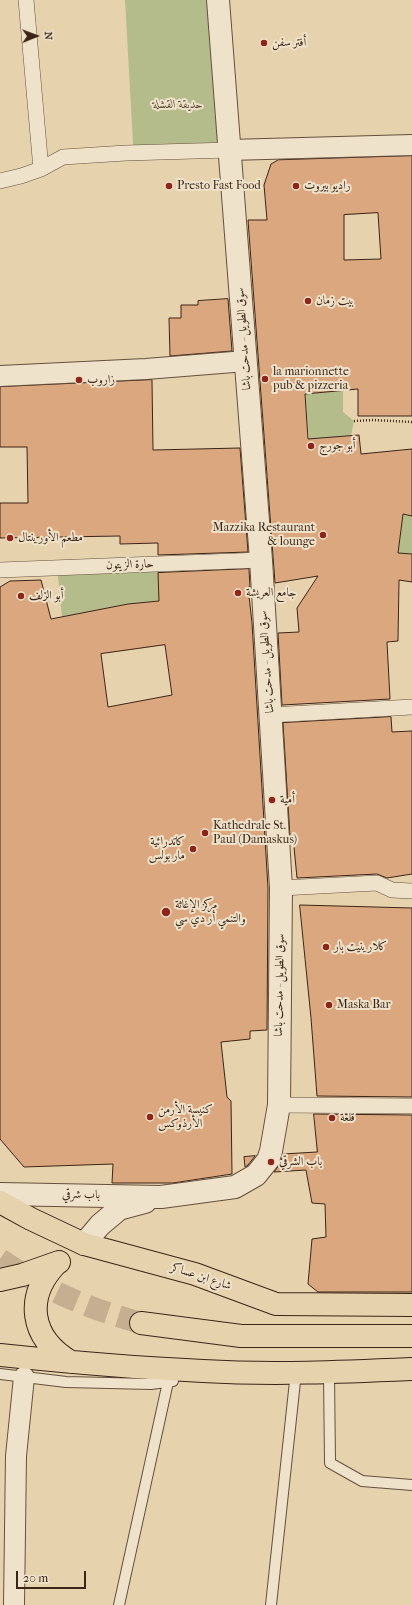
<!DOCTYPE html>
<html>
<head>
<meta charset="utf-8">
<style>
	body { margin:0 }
	#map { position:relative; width:412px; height:1605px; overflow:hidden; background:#e7d2ae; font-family:"IM FELL French Canon",serif }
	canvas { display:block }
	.north { position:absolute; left:16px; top:16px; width:40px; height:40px; -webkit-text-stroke:3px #efe2ca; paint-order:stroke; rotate:89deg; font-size:11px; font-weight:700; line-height:16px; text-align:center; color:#3b2517 }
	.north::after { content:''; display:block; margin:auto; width:14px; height:18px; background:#3b2517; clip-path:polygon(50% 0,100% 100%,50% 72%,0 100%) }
	.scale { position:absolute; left:16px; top:1571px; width:70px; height:18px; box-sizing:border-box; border:2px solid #3b2517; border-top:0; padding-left:5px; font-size:12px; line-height:14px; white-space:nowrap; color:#3b2517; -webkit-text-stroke:3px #efe2ca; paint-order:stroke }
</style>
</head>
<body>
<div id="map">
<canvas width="412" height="1605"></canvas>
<div class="north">N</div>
<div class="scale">20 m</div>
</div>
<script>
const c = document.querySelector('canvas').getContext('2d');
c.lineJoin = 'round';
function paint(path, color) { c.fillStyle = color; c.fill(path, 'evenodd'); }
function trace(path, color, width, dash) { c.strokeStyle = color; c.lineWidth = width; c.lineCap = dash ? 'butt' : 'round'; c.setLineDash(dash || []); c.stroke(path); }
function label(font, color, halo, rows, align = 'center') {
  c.font = font + ' "IM FELL French Canon",Amiri,serif'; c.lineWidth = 4; c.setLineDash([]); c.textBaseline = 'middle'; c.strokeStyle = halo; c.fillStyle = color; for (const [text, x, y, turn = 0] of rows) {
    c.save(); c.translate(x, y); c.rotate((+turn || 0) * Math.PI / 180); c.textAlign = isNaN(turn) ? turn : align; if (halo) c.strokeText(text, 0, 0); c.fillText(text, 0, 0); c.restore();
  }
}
const green = new Path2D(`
	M125 0H218L229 150 134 161Z
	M343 391V412L354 421 351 436 309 439 305 394Z
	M403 514 412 515V554L398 553Z
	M158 564 159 601 128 604 62 617 57 567Z`);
const building = new Path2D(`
	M412 156V416H358V389L305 394 308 439 359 435 361 454 412 449V516L403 514 398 553 412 554V582L399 580 398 641 387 642 390 699 282 705 278 633 299 632 297 608 318 576 275 583 248 220H267L264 185 271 164 278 160ZM378 213 381 259 344 260V215Z
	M228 299 232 351 170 356 169 318H181V305H198V301Z
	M152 380 153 450 240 448 248 552 158 555V543L120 544V536L0 538V503H28L27 447H0V387Z
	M249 569 250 587H248L252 623 268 888 267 1030 250 1031V1039L221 1042 227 1097 231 1101 232 1174 173 1183H112L113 1164 24 1167 0 1139V587L10 581 41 580 51 619 128 604 159 601 158 573ZM165 645 172 695 108 707 101 654Z
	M391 717 392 732 412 731V874L387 878 377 874 297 878 293 837H290L283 723Z
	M300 905 412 908V1097L317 1096 311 1018Z
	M314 1114 412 1115V1292H318L308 1284 312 1239 326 1237 325 1204 312 1203 306 1170 274 1172 280 1164 283 1154 317 1152Z
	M255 1156 248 1165 245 1167 244 1157Z`);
const primaryTunnel = new Path2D(`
	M0 1259C47 1291 87 1308 141 1323`);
const path = new Path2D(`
	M354 421 373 420 412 422`);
const service = new Path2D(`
	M329 1373 330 1463 362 1481 412 1485
	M0 1374 66 1382 151 1384 173 1381
	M119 1605 168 1382
	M271 1605 296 1372`);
const pedestrian = new Path2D(`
	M41 169 63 157 126 153 229 150
	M0 181 21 176 41 169 26 0
	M0 570 261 560
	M271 715 412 707
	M281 888 377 883 392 890 412 891
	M279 1105 412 1106`);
const minor = new Path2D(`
	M229 150 412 145
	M0 376 146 369 246 361
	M14 1605 16 1456 24 1377`);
const tertiary = new Path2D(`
	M0 1194 161 1197 235 1187 256 1175 268 1160 271 1151 279 1105 281 888 261 560 218 0
	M84 1244 100 1225 119 1209 145 1202`);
const primary = new Path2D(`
	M0 1202 31 1219 84 1244 195 1274 276 1304 412 1305
	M57 1263C24 1297 30 1338 71 1362
	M0 1280 22 1275 59 1262
	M141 1323 241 1336H412
	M0 1355C67 1362 135 1368 203 1371 272 1375 342 1372 412 1369`);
const markers = [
	[264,43,4,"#8f2418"],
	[169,186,4,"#8f2418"],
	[296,186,4,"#8f2418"],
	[308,301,4,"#8f2418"],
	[265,379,4,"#8f2418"],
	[79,380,4,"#8f2418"],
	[311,446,4,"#8f2418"],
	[323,535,4,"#8f2418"],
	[10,538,4,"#8f2418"],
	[238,593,4,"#8f2418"],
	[21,596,4,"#8f2418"],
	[272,800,4,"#8f2418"],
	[205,833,4,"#8f2418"],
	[193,849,4,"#8f2418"],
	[166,912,5,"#8f2418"],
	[326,947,4,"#8f2418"],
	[329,1005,4,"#8f2418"],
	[150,1117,4,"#8f2418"],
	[332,1118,4,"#8f2418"],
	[271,1162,4,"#8f2418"]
];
const poiNames = [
	["أفتر سفن",272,43],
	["Presto Fast Food",177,186],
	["راديو بيروت",304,186],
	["بيت زمان",316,301],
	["la marionnette",273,372],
	["pub & pizzeria",273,386],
	["زاروب",87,380],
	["أبو جورج",319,446],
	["Mazzika Restaurant",315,528,"right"],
	["& lounge",315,542,"right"],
	["مطعم الأورينتال",18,538],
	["جامع العريشة",246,593],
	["أبو الزلف",29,596],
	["أمية",280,800],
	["Kathedrale St.",213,826],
	["Paul (Damaskus)",213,840],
	["كاتدرائية",185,842,"right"],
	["مار بولس",185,856,"right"],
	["مركز الإغاثة",175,905],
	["والتنمي أر دي سي",175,919],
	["كلارينيت بار",334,947],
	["Maska Bar",337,1005],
	["كنيسة الأرمن",158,1110],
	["الأرذوكس",158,1124],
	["قلعة",340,1118],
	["باب الشرقي",279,1162]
];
const parkNames = [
	["حديقة القشلة",178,105]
];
const streetNames = [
	["سوق الطويل - مدحت باشا",244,339,-94],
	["حارة الزيتون",130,565,-2],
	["سوق الطويل - مدحت باشا",267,662,-94],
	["سوق الطويل - مدحت باشا",280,985,-89],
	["باب شرقي",81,1195,1],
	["شارع ابن عساكر",201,1277,18]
];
paint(green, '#b4bc8b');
paint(building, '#dba77f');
trace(building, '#3b2517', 1);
trace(primaryTunnel, '#c5af90', 22, [22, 11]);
trace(service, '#66503d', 12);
trace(pedestrian, '#66503d', 16);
trace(minor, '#66503d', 22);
trace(tertiary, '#66503d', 24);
trace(primary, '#3b2517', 24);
trace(path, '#3b2517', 2.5, [1, 2]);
trace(service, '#efe2ca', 10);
trace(pedestrian, '#efe2ca', 15);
trace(minor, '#efe2ca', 20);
trace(tertiary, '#efe2ca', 22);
trace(primary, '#e7d2ae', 22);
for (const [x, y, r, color] of markers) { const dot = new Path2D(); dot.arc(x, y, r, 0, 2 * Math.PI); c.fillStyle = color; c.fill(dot); trace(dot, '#efe2ca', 1.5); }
label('12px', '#3b2517', '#efe2ca', poiNames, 'left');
label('italic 12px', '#594b34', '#efe2ca', parkNames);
label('12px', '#3b2517', '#efe2ca', streetNames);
</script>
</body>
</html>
